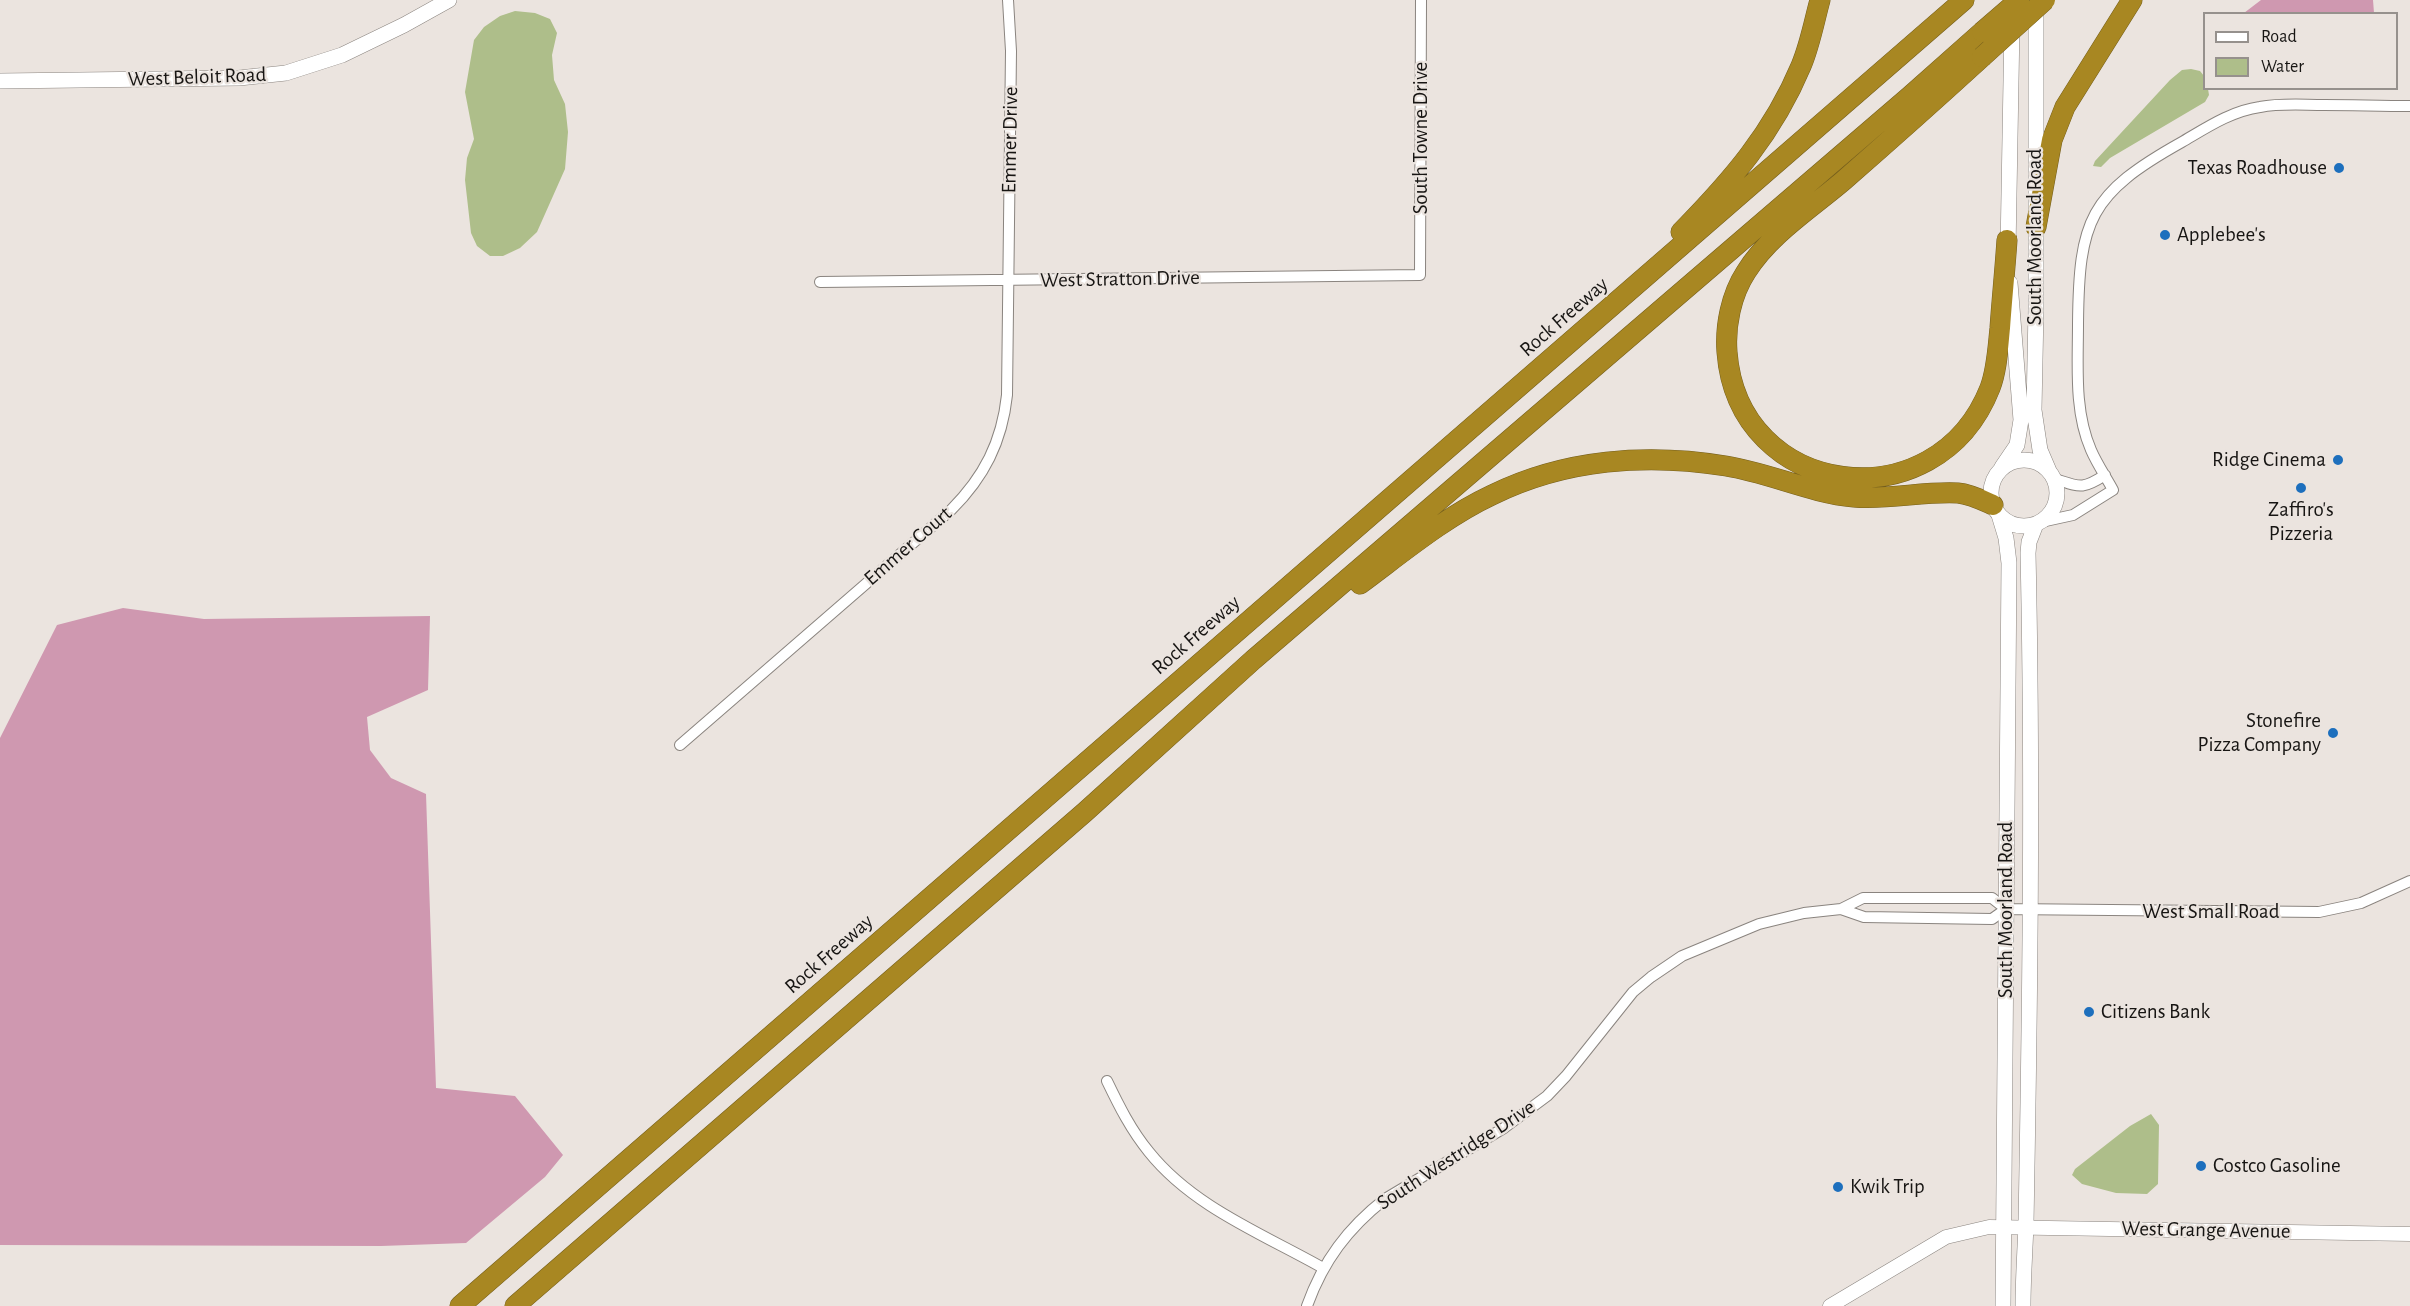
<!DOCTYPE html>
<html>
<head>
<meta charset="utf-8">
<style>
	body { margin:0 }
	#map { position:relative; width:2410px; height:1306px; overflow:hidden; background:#ebe4df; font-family:"Alegreya Sans",sans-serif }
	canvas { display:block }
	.legend { position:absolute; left:2203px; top:12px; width:195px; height:78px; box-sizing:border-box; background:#ebe4df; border:2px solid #96918d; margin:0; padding:8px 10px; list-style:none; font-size:18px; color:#171513 }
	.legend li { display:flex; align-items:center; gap:12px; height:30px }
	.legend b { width:30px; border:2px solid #96918d }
</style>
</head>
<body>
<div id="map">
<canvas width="2410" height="1306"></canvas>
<ul class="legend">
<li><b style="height:8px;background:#fff"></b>Road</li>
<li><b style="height:16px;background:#aebe8a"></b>Water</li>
</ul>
</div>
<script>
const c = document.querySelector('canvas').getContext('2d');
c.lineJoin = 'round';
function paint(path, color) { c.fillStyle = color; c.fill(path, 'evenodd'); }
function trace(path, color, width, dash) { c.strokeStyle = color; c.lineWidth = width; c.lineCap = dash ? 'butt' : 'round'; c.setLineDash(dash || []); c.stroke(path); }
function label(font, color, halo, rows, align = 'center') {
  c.font = font + ' "Alegreya Sans",sans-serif'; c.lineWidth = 4.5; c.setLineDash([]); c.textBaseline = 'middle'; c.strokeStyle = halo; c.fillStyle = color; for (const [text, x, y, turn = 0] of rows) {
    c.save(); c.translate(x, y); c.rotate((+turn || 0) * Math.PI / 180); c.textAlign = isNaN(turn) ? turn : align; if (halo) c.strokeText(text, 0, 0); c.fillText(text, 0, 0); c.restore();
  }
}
const forest = new Path2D(`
	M2261 0H2373L2374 13H2244Z
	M123 608 204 619 430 616 428 690 367 717 370 750 391 778 426 794 436 1088 515 1096 563 1155 545 1177 466 1243 381 1246 0 1245V738L57 625Z`);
const water = new Path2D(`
	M515 11 535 13 550 19 557 33 552 55 554 80 565 104 568 132 565 169 537 232 520 248 503 256H490L477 246 471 233 465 180 467 158 474 139 465 92 474 40 484 27 500 16Z
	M2191 69 2200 71 2204 76V88L2208 89 2209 95 2205 102 2110 158 2101 167 2093 166 2095 161 2170 80 2182 70Z
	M2151 1114 2159 1125 2158 1184 2147 1194 2116 1193 2082 1184 2072 1175 2075 1169 2130 1126Z`);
const minor = new Path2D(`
	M820 282 1420 275 1421 0
	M2055 479C2080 487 2082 490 2105 475
	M2041 522 2073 515 2113 490C2106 477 2097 464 2091 450 2074 411 2078 366 2078 324 2079 220 2089 194 2182 142 2206 128 2231 111 2260 107 2281 103 2302 105 2324 105 2352 105 2381 106 2410 106
	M680 745 951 510C984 477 1002 442 1007 395L1011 51 1008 0
	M1841 909 1864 917 1992 919 2006 909
	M2006 909 2319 912 2361 903 2410 881
	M1107 1081C1119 1106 1131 1130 1149 1152 1193 1207 1263 1234 1323 1268
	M1307 1306C1323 1261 1348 1228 1385 1199L1504 1128 1547 1096 1566 1076 1633 992 1651 977 1682 956 1759 924 1804 913 1841 909 1863 898H1992L2006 909`);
const tertiary = new Path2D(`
	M1830 1306 1946 1237 1989 1227 2410 1234`);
const secondary = new Path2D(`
	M2036 3V310L2034 410 2040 450 2049 471
	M0 81 239 78 286 73 342 55 404 25 449 0
	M2008 250 2012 25
	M1991 493a33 33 0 1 1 66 0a33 33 0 1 1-66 0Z
	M2002 467 2017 445 2021 420 2010 283
	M1999 515 2006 538 2009 563 2003 1306
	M2023 1306C2023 1279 2025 1252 2026 1224 2030 1001 2033 776 2028 553L2029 542 2036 524`);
const motorway = new Path2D(`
	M1982 57C1936 99 1890 140 1843 181 1810 209 1769 235 1746 272 1731 295 1725 326 1727 352 1738 499 1936 525 1990 388 1997 370 1998 347 2000 328 2002 299 2005 270 2007 240
	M2036 227 2052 140 2065 107 2132 0
	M1681 232C1731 181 1773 133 1801 66 1810 45 1814 22 1820 0
	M1360 584C1402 553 1445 517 1492 495 1565 459 1647 453 1726 466 1770 473 1810 493 1854 497 1889 500 1924 491 1958 493 1970 494 1982 500 1993 505
	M460 1306 1964 0
	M515 1306 1085 812 1253 660 1910 96 1982 32`);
const motorwayBridge = new Path2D(`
	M1982 32 2019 0
	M1982 57 2045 0`);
const markers = [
	[2339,168,6,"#1d6fbd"],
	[2165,235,6,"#1d6fbd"],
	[2338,460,6,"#1d6fbd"],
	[2301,488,6,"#1d6fbd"],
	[2333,733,6,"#1d6fbd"],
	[2089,1012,6,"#1d6fbd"],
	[2201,1166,6,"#1d6fbd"],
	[1838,1187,6,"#1d6fbd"]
];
const streetNames = [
	["West Beloit Road",197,77,-2],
	["South Towne Drive",1421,138,-90],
	["Emmer Drive",1010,140,-89],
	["South Moorland Road",2035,237,-90],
	["West Stratton Drive",1120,279,-1],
	["Rock Freeway",1564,317,-41],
	["Emmer Court",908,546,-41],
	["Rock Freeway",1196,635,-41],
	["South Moorland Road",2006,910,-90],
	["West Small Road",2211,912],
	["Rock Freeway",829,954,-41],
	["South Westridge Drive",1456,1155,-33],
	["West Grange Avenue",2206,1230,1]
];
const poiNames = [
	["Texas Roadhouse",2327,168,"right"],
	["Applebee's",2177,235],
	["Ridge Cinema",2326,460,"right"],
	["Zaffiro's",2301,510,"center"],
	["Pizzeria",2301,534,"center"],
	["Stonefire",2321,721,"right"],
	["Pizza Company",2321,745,"right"],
	["Citizens Bank",2101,1012],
	["Costco Gasoline",2213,1166],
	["Kwik Trip",1850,1187]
];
paint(forest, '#cf98b0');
paint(water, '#aebe8a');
trace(minor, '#8a847f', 12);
trace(tertiary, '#8a847f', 15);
trace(secondary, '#8a847f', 16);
trace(motorway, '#755f1d', 21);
trace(minor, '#fff', 10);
trace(tertiary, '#fff', 14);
trace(secondary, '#fff', 15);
trace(motorway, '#a88722', 20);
trace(motorwayBridge, '#755f1d', 21, []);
trace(motorwayBridge, '#a88722', 20);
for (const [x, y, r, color] of markers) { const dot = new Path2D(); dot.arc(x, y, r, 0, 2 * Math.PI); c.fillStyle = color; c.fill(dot); trace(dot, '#ebe4df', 2); }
label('21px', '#171513', '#ebe4df', streetNames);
label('21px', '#171513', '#ebe4df', poiNames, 'left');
</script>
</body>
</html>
